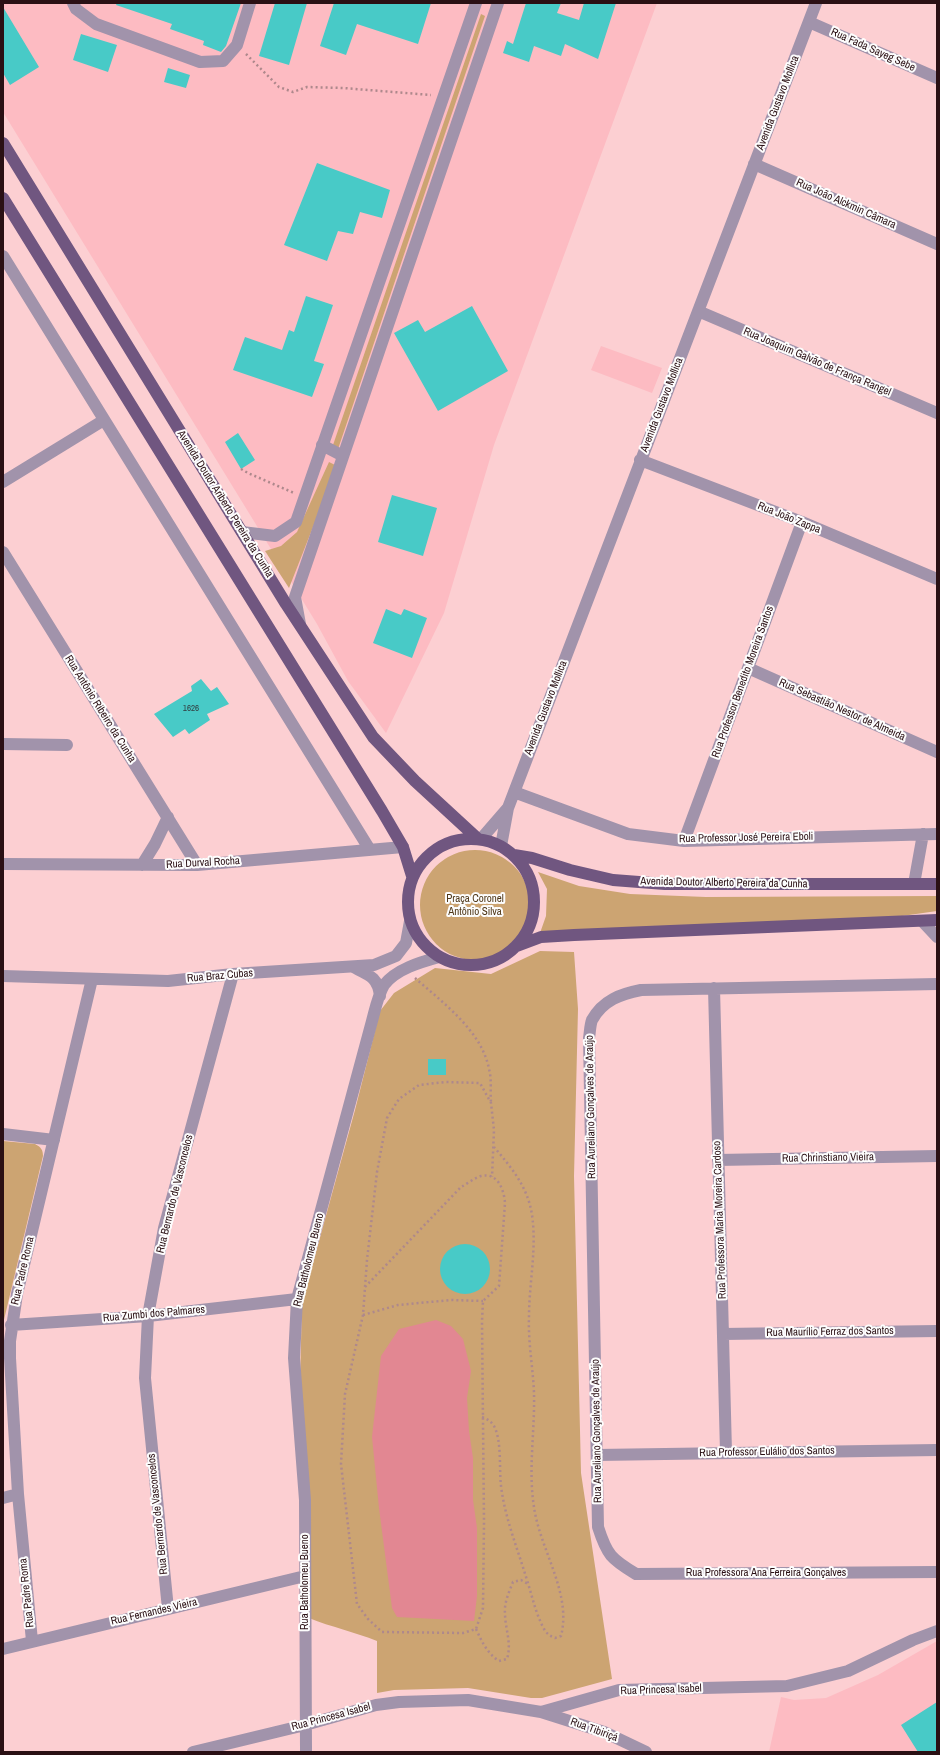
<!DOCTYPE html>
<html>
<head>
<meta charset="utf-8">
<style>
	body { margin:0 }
	#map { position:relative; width:940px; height:1755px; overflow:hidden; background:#fccfd2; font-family:"Archivo Narrow",sans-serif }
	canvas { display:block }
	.frame { position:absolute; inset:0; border:4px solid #2a1014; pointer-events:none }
</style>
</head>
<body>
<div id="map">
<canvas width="940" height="1755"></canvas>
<div class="frame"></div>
</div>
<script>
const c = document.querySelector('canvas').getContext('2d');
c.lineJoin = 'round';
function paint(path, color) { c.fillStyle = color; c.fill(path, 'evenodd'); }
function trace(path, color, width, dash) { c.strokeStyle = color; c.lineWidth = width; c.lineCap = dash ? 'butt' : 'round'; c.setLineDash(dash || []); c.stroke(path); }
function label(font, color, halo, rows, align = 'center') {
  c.font = font + ' "Archivo Narrow",sans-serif'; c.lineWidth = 4; c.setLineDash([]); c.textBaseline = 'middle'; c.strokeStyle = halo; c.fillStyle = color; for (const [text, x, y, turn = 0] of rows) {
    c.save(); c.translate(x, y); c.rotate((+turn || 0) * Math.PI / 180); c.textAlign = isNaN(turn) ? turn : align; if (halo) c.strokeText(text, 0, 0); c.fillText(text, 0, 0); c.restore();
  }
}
const built = new Path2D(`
	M3 3H657L494 445 444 613 386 733 348 681 317 624 3 112Z
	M601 346 662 368 652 393 591 370Z
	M937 1641V1752H769L781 1697 794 1700 826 1698 878 1675Z`);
const green = new Path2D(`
	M481 14 485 16 338 449 333 445Z
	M329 462 337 466 289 588 265 551 281 546 297 532Z
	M420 905a55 55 0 1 1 110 0a55 55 0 1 1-110 0Z
	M538 872 579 886 630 894 706 897 937 896V911L895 917 540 933 546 916 547 889Z
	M540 951 574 952 578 1009 574 1176 581 1473 612 1679 542 1698H531L468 1688 394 1690 377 1693V1641C355 1632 331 1627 309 1618L300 1382 302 1303 355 1110 380 1011 394 993 435 968 491 974Z
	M3 1141 35 1144C41 1147 43 1150 43 1156L3 1324Z`);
const water = new Path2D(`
	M436 1320 451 1326 463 1339 471 1371 467 1398 469 1431 473 1458V1500L477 1528V1596L474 1621 397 1617 392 1608 379 1508 372 1437 381 1356 399 1329Z`);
const building = new Path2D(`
	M117 3H241L226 46 221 52 203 45 204 41 170 29 172 24 116 5Z
	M275 3H307L289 65 259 56Z
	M334 3H431L418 44 357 24 346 55 320 46Z
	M526 3H561L557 13 579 20 584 3H616L598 59 565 44 561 56 534 46 529 62 503 53 507 41 513 44Z
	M3 7 39 67 10 85 3 73Z
	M81 34 117 45 108 72 73 60Z
	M168 68 190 75 186 88 164 82Z
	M317 163 390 190 382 218 360 212 353 234 338 231 327 261 284 245Z
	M306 296 333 305 314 361 324 364 312 397 233 370 245 337 282 350 289 330 294 332Z
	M472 306 508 371 438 411 394 333 418 320 425 332Z
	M238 433 255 460 241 469 225 442Z
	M392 495 437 508 423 556 378 542Z
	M386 609 401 615 404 609 427 618 412 658 373 643Z
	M201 679 211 691 217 687 229 704 207 714 210 720 189 734 185 729 173 737 154 714 192 691 191 686Z
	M428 1059H446V1075H428Z
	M440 1269a25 25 0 1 1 50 0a25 25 0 1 1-50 0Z
	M937 1702V1752H918L901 1725Z`);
const path = new Path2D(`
	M246 54 279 87 293 92 307 87 343 88 431 95
	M241 469 248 473 294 493
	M415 978C442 1002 482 1031 489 1069 492 1079 490 1092 491 1102
	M365 1287 461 1187C467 1184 474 1178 481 1176 498 1172 504 1190 505 1203L499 1286 483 1301 482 1321 484 1522 483 1608 476 1629 463 1633 382 1632 368 1619 357 1604 341 1464 345 1394 363 1315 367 1260 377 1172 387 1118 399 1099 419 1085 445 1082 480 1083 491 1103 494 1130 492 1177
	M363 1315 398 1305 451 1300 483 1301
	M482 1417C487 1419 491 1421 494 1426 502 1441 499 1469 501 1486 505 1518 517 1547 526 1577 532 1595 535 1612 544 1629 547 1634 550 1636 555 1638L561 1636C572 1593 540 1550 534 1507 528 1470 535 1431 534 1393 533 1368 528 1342 529 1317 529 1283 537 1249 532 1215 528 1187 511 1167 494 1147
	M476 1629C482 1642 487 1653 499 1661L507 1659C512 1643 505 1629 505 1613 504 1603 509 1592 513 1582L521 1580 528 1584`);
const minor = new Path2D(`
	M73 3 76 9 96 24 200 62 223 61 237 45 250 3
	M809 22 937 78
	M754 164 937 244
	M3 256 370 850
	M698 311 937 413
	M322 445 343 456
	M640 460 802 522 937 579
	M3 482 104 420
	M242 532 275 536 296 522 476 3
	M3 552 197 865
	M300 624 295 597 498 3
	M748 668 937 752
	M3 744 67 745
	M514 792 628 834 684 841 937 834
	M481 839 507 809
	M684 841 802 522
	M501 846 508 808 816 3
	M3 864 197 865 403 847
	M142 865 155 844 168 817
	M914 884 923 834
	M922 921 937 937
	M353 967C369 975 378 977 380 996
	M3 976 168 981 233 974 374 965 396 956 406 943 410 921
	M937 984 641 990C621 994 603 1000 592 1020 590 1025 590 1033 589 1038L598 1527C607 1555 611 1559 636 1574L937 1572
	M714 988 726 1452
	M3 1134 54 1140
	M718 1160 937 1156
	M11 1325 148 1316 297 1299
	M723 1334 937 1331
	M597 1455 937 1450
	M3 1498 18 1494
	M168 1609 145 1378 148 1316 164 1228 233 974
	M32 1641 18 1494 10 1358V1341L17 1294 92 979
	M3 1649 305 1576
	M541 1712 604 1732 646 1752
	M193 1752 305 1725 376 1705 399 1702 468 1700 541 1712 619 1690 787 1686 848 1671 913 1640 937 1631
	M306 1752 305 1500 294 1358 297 1299 372 1021C375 1010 378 995 384 985 396 969 421 962 439 957`);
const major = new Path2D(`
	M3 143 286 604 373 737 415 781 478 839
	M3 198 382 811 403 847 412 876
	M408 902a63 63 0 1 1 126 0a63 63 0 1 1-126 0Z
	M514 855 532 858 570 870 613 880 665 884H937
	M517 946 541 937 574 935 937 920`);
const numberNames = [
	["1626",191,709]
];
const streetNames = [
	["Rua Fada Sayeg Sebe",873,50,24],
	["Avenida Gustavo Mollica",778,103,-69],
	["Rua João Alckmin Câmara",846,204,24],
	["Rua Joaquim Galvão de França Rangel",817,362,23],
	["Avenida Gustavo Mollica",662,405,-69],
	["Avenida Doutor Ariberto Pereira da Cunha",225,504,58],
	["Rua João Zappa",789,518,22],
	["Rua Professor Benedito Moreira Santos",743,682,-70],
	["Avenida Gustavo Mollica",546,708,-69],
	["Rua Antônio Ribeiro da Cunha",100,709,58],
	["Rua Sebastião Nestor de Almeida",842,710,24],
	["Rua Professor José Pereira Eboli",746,838,-1],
	["Rua Durval Rocha",203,863,-3],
	["Avenida Doutor Alberto Pereira da Cunha",724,883,1],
	["Rua Braz Cubas",220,976,-5],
	["Rua Aureliano Gonçalves de Araújo",591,1107,-91],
	["Rua Chrinstiano Vieira",828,1158,-1],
	["Rua Bernardo de Vasconcelos",175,1194,-76],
	["Rua Professora Maria Moreira Cardoso",720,1220,-92],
	["Rua Batholomeu Bueno",309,1260,-76],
	["Rua Padre Roma",23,1271,-77],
	["Rua Zumbi dos Palmares",154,1314,-5],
	["Rua Maurílio Ferraz dos Santos",830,1332,-1],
	["Rua Aureliano Gonçalves de Araújo",597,1431,-91],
	["Rua Professor Eulálio dos Santos",767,1452,-1],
	["Rua Bernardo de Vasconcelos",158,1514,-96],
	["Rua Professora Ana Ferreira Gonçalves",766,1573],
	["Rua Batholomeu Bueno",305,1582,-90],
	["Rua Padre Roma",27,1593,-96],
	["Rua Fernandes Vieira",154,1612,-13],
	["Rua Princesa Isabel",661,1690,-2],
	["Rua Princesa Isabel",331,1717,-15],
	["Rua Tibiriçá",594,1730,20]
];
const parkNames = [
	["Praça Coronel",475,899],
	["Antônio Silva",475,912]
];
paint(built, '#fdbbc2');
paint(green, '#cca472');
paint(water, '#e28792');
paint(building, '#48cac7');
trace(path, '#ae888c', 2.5, [2, 3]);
trace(minor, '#a193ab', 12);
trace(major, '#705680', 12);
label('9px', '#323e41', null, numberNames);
label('11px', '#2a1014', '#fdfdfd', streetNames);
label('11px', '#4e3617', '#fdfdfd', parkNames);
</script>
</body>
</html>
